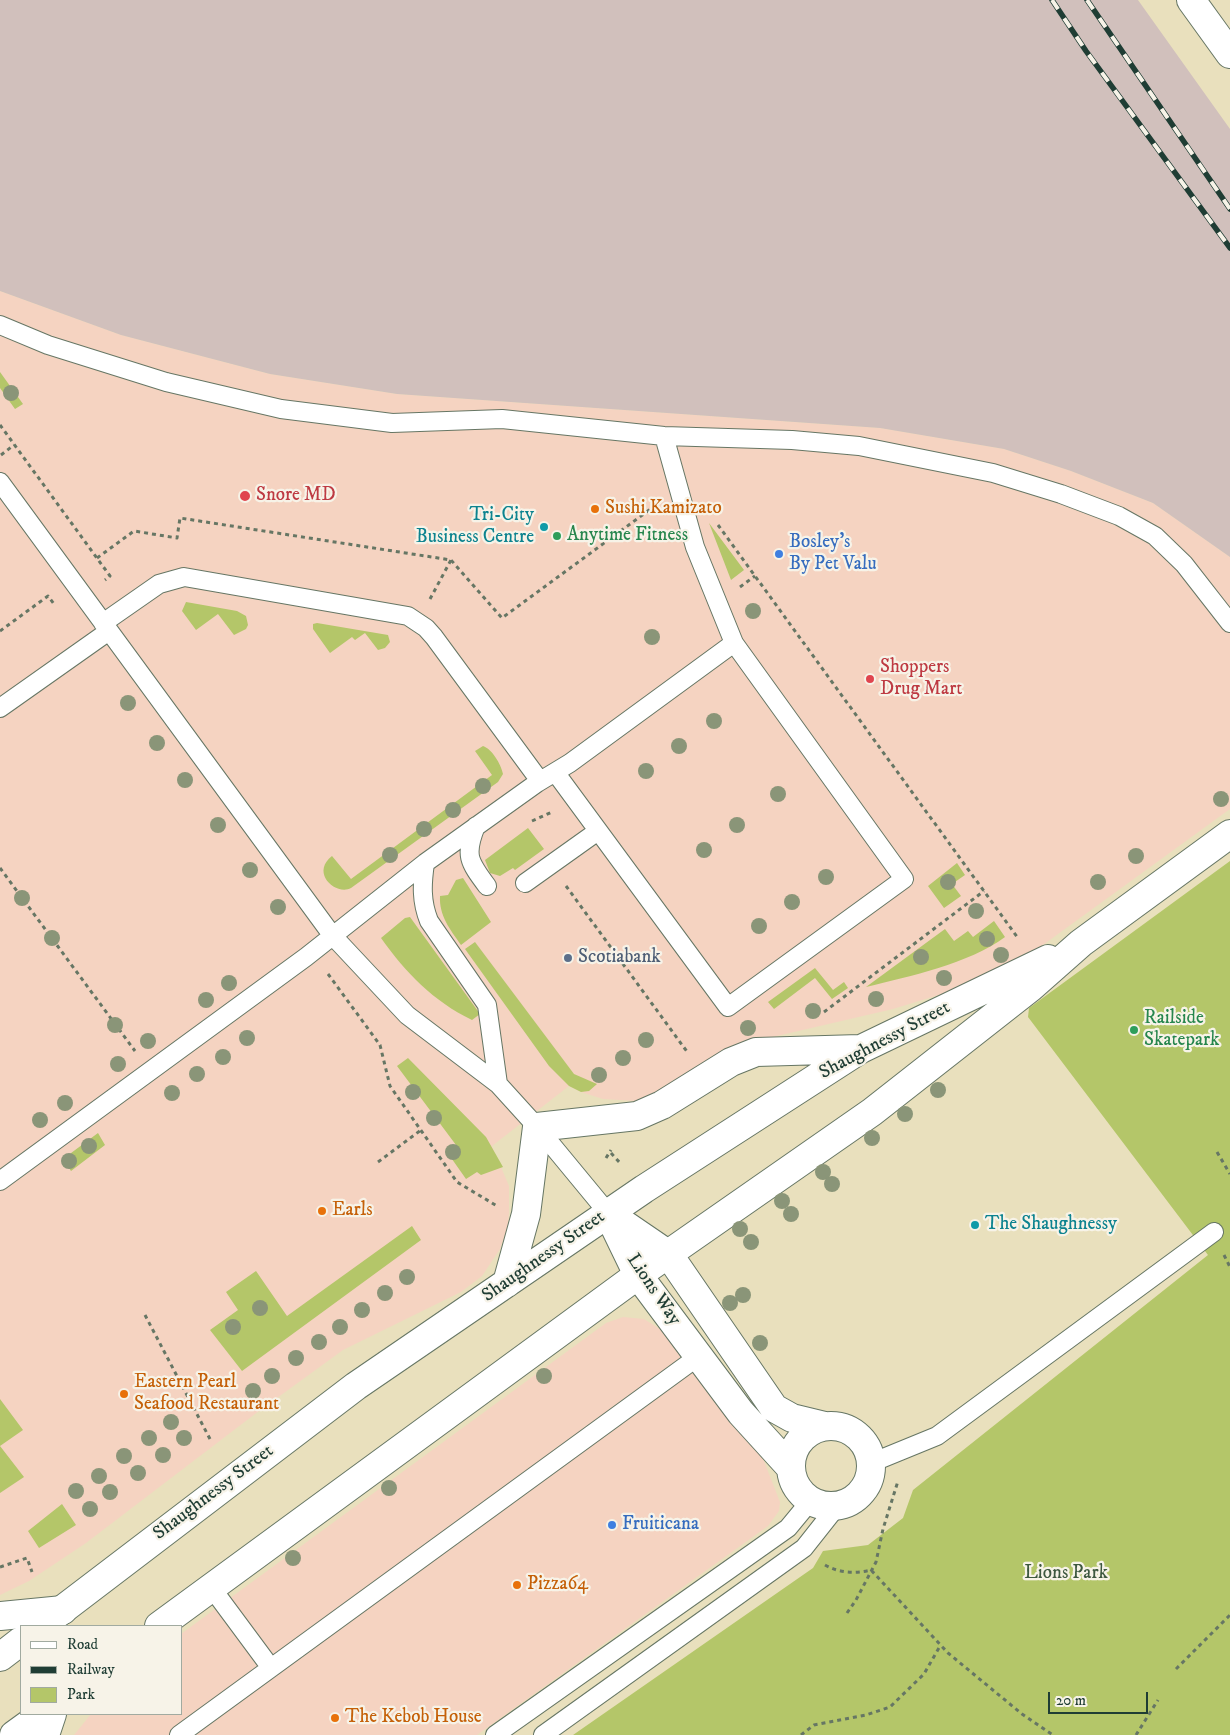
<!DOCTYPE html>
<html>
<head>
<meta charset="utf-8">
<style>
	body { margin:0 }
	#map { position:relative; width:1230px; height:1735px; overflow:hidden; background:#e9e0bd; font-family:"IM FELL DW Pica",serif }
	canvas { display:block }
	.legend { position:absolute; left:20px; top:1625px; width:162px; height:90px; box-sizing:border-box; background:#f7f3e8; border:1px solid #a1aaa0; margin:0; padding:6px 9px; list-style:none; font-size:15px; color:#1f3d34 }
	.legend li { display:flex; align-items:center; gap:10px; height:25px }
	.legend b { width:25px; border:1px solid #a1aaa0 }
	.scale { position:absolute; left:1048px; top:1692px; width:100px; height:22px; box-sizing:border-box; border:2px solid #1f3d34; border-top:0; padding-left:6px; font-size:15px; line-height:18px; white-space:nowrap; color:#1f3d34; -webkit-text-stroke:4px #f7f3e8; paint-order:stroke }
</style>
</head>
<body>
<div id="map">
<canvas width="1230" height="1735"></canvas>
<ul class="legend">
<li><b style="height:6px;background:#fff"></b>Road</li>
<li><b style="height:6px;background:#1f3d34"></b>Railway</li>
<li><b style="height:14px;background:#b4c669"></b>Park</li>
</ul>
<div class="scale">20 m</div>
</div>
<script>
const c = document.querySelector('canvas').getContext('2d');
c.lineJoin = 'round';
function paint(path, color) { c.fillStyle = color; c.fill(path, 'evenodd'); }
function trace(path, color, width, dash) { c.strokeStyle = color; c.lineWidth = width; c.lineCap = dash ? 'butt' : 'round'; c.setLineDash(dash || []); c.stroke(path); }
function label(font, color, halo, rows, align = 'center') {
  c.font = font + ' "IM FELL DW Pica",serif'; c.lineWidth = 4.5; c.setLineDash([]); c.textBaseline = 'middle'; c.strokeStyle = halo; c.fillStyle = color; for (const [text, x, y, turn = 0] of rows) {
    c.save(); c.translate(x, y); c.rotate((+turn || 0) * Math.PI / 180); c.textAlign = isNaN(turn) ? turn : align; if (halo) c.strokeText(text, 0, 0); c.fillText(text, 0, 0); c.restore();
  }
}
const built = new Path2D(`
	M0 291 121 335 270 374 397 394 880 428 1004 449 1071 471 1153 503 1230 557V809L1036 950 945 993 893 1009 764 1039 652 1096 637 1101 603 1099 581 1092 569 1086 492 1146 509 1186V1212L508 1227 500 1249 482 1276 461 1292 343 1350 255 1414 86 1543 29 1581 0 1595Z
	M623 1317 644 1319 663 1331 731 1423 762 1456 780 1502 779 1511 768 1526 477 1735H74L91 1714H181V1634L606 1323Z`);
const industrial = new Path2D(`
	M0 0H1138L1230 129V557L1153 503 1071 471 1004 449 880 428 397 394 270 374 121 335 0 291Z`);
const green = new Path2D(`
	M0 372 23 404 15 409 0 388Z
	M709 523 744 570 731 580Z
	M186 602 237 611 246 616 248 625 246 629 234 635 218 614 196 630 182 611Z
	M317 623 388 635 390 642 385 648 378 650 365 633 355 640 352 637 330 653 313 629V624Z
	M483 746C492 749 501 764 503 774L498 782 351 888C336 896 310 873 332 856L351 879 492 775 475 751Z
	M528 828 544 849 515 870 513 868 500 876 490 873 485 860Z
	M1230 861V1735H573L813 1568 823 1551 868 1545 903 1518 913 1490 1208 1255 1028 1017 1029 1008Z
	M957 863 965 875 952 884 961 896 944 908 928 886Z
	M463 878 491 922 461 945C450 929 439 916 440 896L448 895 456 880Z
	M410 917 480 1014 472 1020C433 1001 406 973 381 938L405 918Z
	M994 921 1005 937C968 964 911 976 866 987L945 929 954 941 968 931 973 937Z
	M475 942 574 1074 597 1084 589 1091 581 1092 569 1086 549 1066 465 949Z
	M815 968 833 990 844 982 848 988 832 999 815 978 774 1009 768 1002Z
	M408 1058 486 1137 503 1167 481 1175 477 1172 466 1179 447 1152 456 1145 397 1066Z
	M98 1133 105 1145 71 1171 63 1159Z
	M412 1226 421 1240 242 1371 210 1330 238 1310 226 1292 256 1271 287 1316Z
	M0 1399 23 1430 0 1446 24 1477 0 1493Z
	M62 1504 76 1525 39 1548 28 1531Z`);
const path = new Path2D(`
	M0 425 110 576 105 580
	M1 455 14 445
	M718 525 1018 938
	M97 558 134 531 177 538 180 518 451 560 502 618 656 505
	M740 587 755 576
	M430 599 451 560
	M0 631 48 596 54 604
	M532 821 552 812
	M0 868 135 1051
	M566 886 688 1053
	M328 974 380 1045 390 1086 457 1182 497 1206
	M824 1012 984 891
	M1217 1152 1230 1174
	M611 1153 621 1164
	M606 1158 611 1150
	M378 1162 421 1130
	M1224 1255 1230 1267
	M145 1315 210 1439
	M825 1565C839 1573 855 1574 871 1570L948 1653 1022 1714 1053 1735
	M0 1567 27 1558 32 1572
	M847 1613 856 1600 876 1562 883 1529 898 1481
	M1176 1669 1230 1615
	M801 1735 814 1725 866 1715 890 1707 924 1674 940 1646
	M1136 1735 1158 1700`);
const lane = new Path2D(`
	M0 325 48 345 166 382 281 409 392 423 502 419 664 436 792 440 859 446 993 473 1061 494 1119 516 1155 536 1184 564 1230 623
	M0 482 332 935 407 1015 498 1084 537 1127 608 1213
	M103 623 159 584 184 577 408 616 426 628 434 637 540 781
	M0 708 109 631
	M555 772 728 1007 904 879 734 643
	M476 826C464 855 469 862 487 886
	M425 863C422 884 421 901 429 921L487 1005 498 1084
	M525 883 598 831
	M0 1181 306 957 425 863 537 783 570 763 734 643 695 547 664 436
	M871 1463 937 1436 1214 1232
	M211 1587 271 1668
	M179 1735 699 1356
	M495 1735 788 1528 812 1499
	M543 1735 804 1548 838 1505`);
const street = new Path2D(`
	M608 1213 638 1275 741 1413 791 1468
	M609 1214 669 1255 774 1408 792 1418 825 1426
	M791 1466a40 40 0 1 1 80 0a40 40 0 1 1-80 0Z`);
const secondary = new Path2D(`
	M1191 0 1230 54
	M507 1283 526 1214 537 1127 637 1116 662 1105 731 1062 756 1052 860 1049
	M41 1626 356 1386 644 1189 861 1049 1048 959
	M159 1626 638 1275 872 1112 1030 988 1081 943 1230 834
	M0 1657 21 1641
	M14 1735 43 1714`);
const primary = new Path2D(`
	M0 1616 63 1610
	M45 1735 52 1714`);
const rail = new Path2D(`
	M1052 0 1086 51 1230 248
	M1087 0 1230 209`);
const trees = [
	[11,393],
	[753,611],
	[652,637],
	[128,703],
	[714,721],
	[157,743],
	[679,746],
	[646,771],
	[185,780],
	[483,786],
	[778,794],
	[1221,799],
	[453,810],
	[218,825],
	[737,825],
	[424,829],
	[704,850],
	[390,855],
	[1136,856],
	[250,870],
	[826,877],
	[948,882],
	[1098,882],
	[22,898],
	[792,902],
	[278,907],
	[976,911],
	[759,926],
	[52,938],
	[987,939],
	[1001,955],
	[921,957],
	[944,978],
	[229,983],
	[876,999],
	[206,1000],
	[813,1011],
	[115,1025],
	[748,1028],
	[247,1038],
	[646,1040],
	[148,1041],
	[223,1057],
	[623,1058],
	[118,1064],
	[197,1074],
	[599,1075],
	[938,1090],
	[413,1092],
	[172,1093],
	[65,1103],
	[905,1114],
	[434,1118],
	[40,1120],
	[872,1138],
	[89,1146],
	[453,1152],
	[69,1161],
	[823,1172],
	[832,1184],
	[782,1201],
	[791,1214],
	[740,1229],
	[751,1242],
	[407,1277],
	[385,1293],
	[743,1295],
	[730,1303],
	[260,1308],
	[362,1310],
	[233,1327],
	[340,1327],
	[319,1342],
	[760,1343],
	[296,1358],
	[272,1376],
	[544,1376],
	[253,1391],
	[171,1422],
	[149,1438],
	[184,1438],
	[163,1455],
	[124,1456],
	[138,1473],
	[99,1476],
	[389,1488],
	[76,1491],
	[110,1492],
	[90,1509],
	[293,1558]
];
const markers = [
	[245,496,6,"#e0444e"],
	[595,509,5,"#e8710a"],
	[544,527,5,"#0f9aa8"],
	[557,536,5,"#2e9e5b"],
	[779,554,5,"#3f7fe0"],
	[870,679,5,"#e0444e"],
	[568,958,5,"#5c6f8a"],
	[1134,1030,5,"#2e9e5b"],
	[322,1211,5,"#e8710a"],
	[975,1225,5,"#0f9aa8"],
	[124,1394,5,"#e8710a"],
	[612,1525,5,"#3f7fe0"],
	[517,1585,5,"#e8710a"],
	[335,1718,5,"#e8710a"]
];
const healthNames = [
	["Snore MD",256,496],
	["Shoppers",880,668],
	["Drug Mart",880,690]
];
const foodNames = [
	["Sushi Kamizato",605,509],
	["Earls",332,1211],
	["Eastern Pearl",134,1383],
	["Seafood Restaurant",134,1405],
	["Pizza64",527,1585],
	["The Kebob House",345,1718]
];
const cultureNames = [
	["Tri-City",534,516],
	["Business Centre",534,538],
	["The Shaughnessy",985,1225,"left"]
];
const leisureNames = [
	["Anytime Fitness",567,536],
	["Railside",1144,1019],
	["Skatepark",1144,1041]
];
const shopNames = [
	["Bosley's",789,543],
	["By Pet Valu",789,565],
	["Fruiticana",622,1525]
];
const serviceNames = [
	["Scotiabank",578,958]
];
const streetNames = [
	["Shaughnessy Street",885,1041,-28],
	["Shaughnessy Street",544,1257,-35],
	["Lions Way",653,1290,56],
	["Shaughnessy Street",214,1493,-37]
];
const parkNames = [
	["Lions Park",1066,1574]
];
paint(built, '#f5d3c1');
paint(industrial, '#d1c0bc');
paint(green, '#b4c669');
trace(lane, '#667664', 20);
trace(street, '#667664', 30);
trace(secondary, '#667664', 30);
trace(primary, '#667664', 30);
trace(path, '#667664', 3, [4, 4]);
trace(lane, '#fff', 18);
trace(street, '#fff', 28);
trace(secondary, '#fff', 28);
trace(primary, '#fff', 28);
trace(rail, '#1f3d34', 5.5);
trace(rail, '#f7f3e8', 4, [11]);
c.fillStyle = '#8a9578';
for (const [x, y] of trees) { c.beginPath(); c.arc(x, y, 8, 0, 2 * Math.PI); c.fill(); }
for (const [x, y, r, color] of markers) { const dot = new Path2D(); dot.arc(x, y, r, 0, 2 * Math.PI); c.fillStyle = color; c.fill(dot); trace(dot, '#f7f3e8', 2); }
label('19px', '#be3a42', '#f7f3e8', healthNames, 'left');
label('19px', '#c56008', '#f7f3e8', foodNames, 'left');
label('19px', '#0d838f', '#f7f3e8', cultureNames, 'right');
label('19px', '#27864d', '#f7f3e8', leisureNames, 'left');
label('19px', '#366cbe', '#f7f3e8', shopNames, 'left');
label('19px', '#4e5e75', '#f7f3e8', serviceNames, 'left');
label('19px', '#1f3d34', '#f7f3e8', streetNames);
label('19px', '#3d583f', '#f7f3e8', parkNames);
</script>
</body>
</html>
